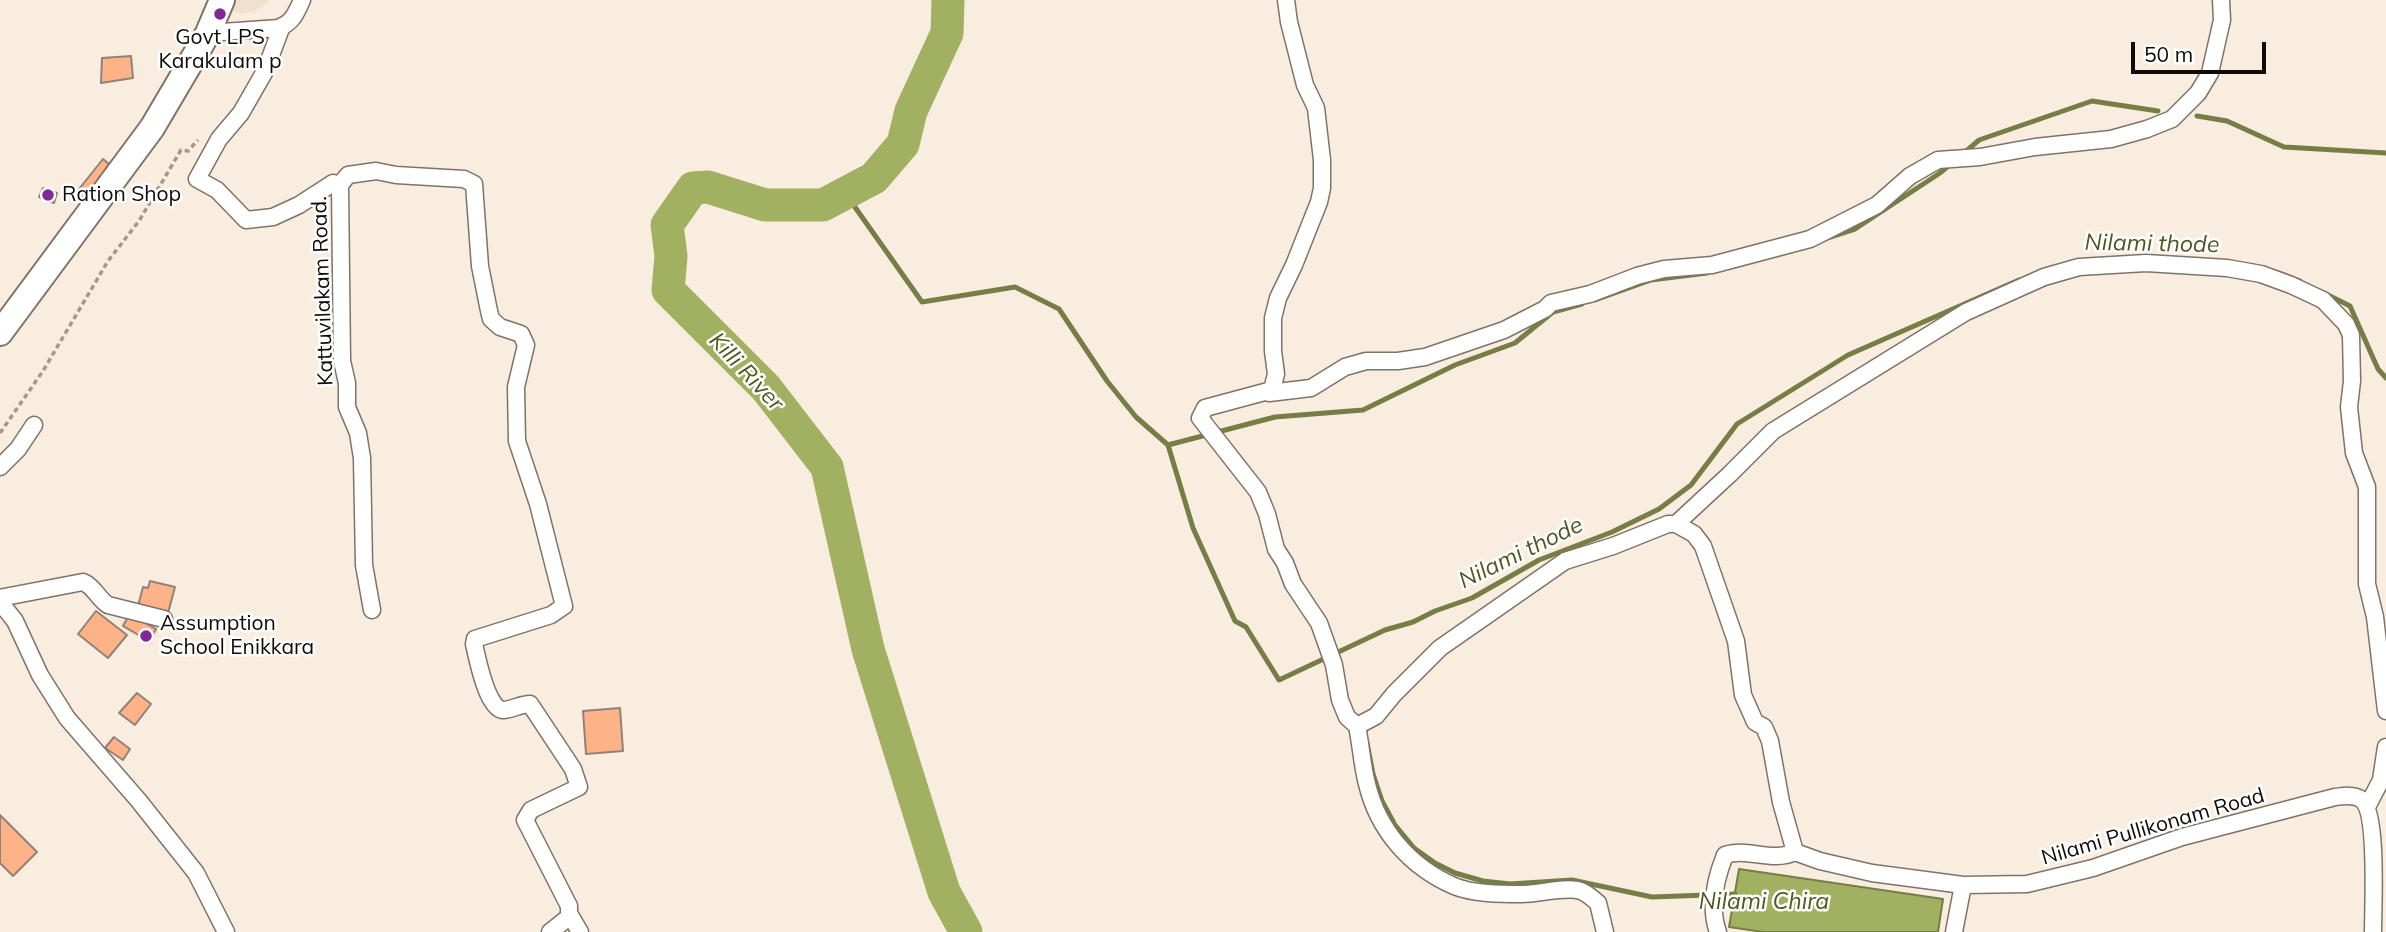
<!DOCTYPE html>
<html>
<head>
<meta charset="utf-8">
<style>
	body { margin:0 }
	#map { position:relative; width:2386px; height:932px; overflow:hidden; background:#f9eddf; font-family:Mulish,sans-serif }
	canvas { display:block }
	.scale { position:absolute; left:2131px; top:42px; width:135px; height:32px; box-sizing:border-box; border:4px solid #0e0b06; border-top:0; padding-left:9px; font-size:21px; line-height:24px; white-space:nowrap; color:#0e0b06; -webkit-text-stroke:5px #fff; paint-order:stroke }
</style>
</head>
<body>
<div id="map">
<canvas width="2386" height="932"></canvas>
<div class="scale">50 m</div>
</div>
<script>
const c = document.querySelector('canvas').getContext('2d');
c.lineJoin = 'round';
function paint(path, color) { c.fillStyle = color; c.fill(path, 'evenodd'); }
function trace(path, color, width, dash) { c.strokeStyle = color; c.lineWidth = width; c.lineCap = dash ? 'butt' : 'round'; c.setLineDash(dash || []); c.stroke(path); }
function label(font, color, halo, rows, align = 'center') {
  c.font = font + ' Mulish,sans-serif'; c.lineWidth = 5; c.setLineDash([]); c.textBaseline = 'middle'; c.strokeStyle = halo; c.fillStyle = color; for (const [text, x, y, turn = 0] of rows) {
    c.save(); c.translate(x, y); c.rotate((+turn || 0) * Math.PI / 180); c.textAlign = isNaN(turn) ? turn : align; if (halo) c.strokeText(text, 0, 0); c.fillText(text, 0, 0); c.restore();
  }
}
const built = new Path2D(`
	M225 0H271L257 10 242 14 222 9Z
	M130 610 161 627 150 646 119 625Z`);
const water = new Path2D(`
	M1739 869 1943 899 1938 932H1763L1729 927Z`);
const stream = new Path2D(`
	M2197 116 2227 121 2284 147 2386 153
	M1963 154 1979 140 2092 101 2158 111
	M845 193 922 302 1015 287 1059 309 1107 381 1136 417 1168 445 1193 528 1235 621 1246 627 1279 680 1385 630 1413 622 1435 611 1472 598 1539 560 1612 532 1659 509 1691 485 1737 424 1848 355 2019 280
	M1827 238 1855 229 1940 173 1953 162
	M2279 273 2300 281
	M2324 293 2350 306 2378 369 2386 378
	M1595 300 1651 280 1707 273
	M1168 445 1275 417 1363 410 1455 365 1515 343 1553 312 1582 304
	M1367 743 1373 774 1382 801 1395 825 1414 848 1435 863 1455 873 1483 881 1510 884 1572 880 1652 897 1735 894`);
const river = new Path2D(`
	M948 0 947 33 911 111 903 144 874 178 823 205H765L708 187 693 188 667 225 671 256 668 290 766 388 827 467 868 649 944 892 966 932`);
const building = new Path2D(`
	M131 56 133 78 101 83 102 58Z
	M103 159 115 169 89 205 75 194Z
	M43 188 57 193 54 203 39 197Z
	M150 581 175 587 168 613 138 606 143 587 148 588Z
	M96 611 127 635 108 658 78 634Z
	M130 614 156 629 149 641 123 626Z
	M137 693 151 704 135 725 119 713Z
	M620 708 623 751 586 754 583 711Z
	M114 737 130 749 123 760 105 748Z
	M0 815 37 852 13 876 0 863Z`);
const path = new Path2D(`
	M0 433 43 371 108 261 139 221 181 150 188 151 198 140`);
const minor = new Path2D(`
	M1286 0 1289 22 1305 85 1316 108 1322 160V188L1319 202 1294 265 1278 298 1273 318V351L1276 374 1272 390 1205 408 1200 418 1258 492 1267 514 1276 549 1285 563 1293 584 1319 623 1334 665 1340 700 1347 717 1357 726 1376 716 1394 694 1440 648 1565 561 1613 546 1668 524H1676L1694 534 1703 546 1736 641 1743 695 1755 722 1764 727 1770 741 1781 802 1795 852 1820 861 1872 873 1963 885 2027 884 2093 868 2182 837 2335 797C2343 796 2355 794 2362 800 2378 813 2373 909 2373 932
	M282 26 265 71 241 113 219 139 197 179 217 190 246 220 273 217 299 205 333 183 340 185 342 361 347 383V407L358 433 362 458 364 565 372 610
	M208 33 279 28C293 22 296 13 302 0
	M340 185 348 175 376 171 396 175 464 179 474 184 480 266 489 311 491 319 500 327 521 334 526 345 516 387 517 441 538 504 564 606 551 615 475 639 474 644C477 657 487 709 503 710 512 710 520 704 530 704L573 769 579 787 531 810 525 820 569 906V917L550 932
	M1269 393 1311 388 1345 367 1366 361H1398L1425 357 1504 330 1545 309 1551 303 1590 294 1637 276 1664 269 1712 265 1810 239 1877 205 1910 176 1938 160 1980 157 2035 147 2111 139 2147 129 2172 119 2198 93 2210 73 2222 20 2221 0
	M0 467 18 449 34 425
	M1676 524 1730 474 1773 431 1966 312 2044 277 2079 267 2146 263 2227 268 2261 274 2291 285 2323 300 2346 324 2351 335 2352 381 2349 407 2354 453 2367 487V584L2375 617 2386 711
	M0 598 83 582C94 586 98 599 108 605L164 619
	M0 602 15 621 40 675 67 718 139 801 196 873 226 932
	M1357 726C1361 745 1362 765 1367 784 1378 830 1410 867 1454 886 1473 894 1501 894 1522 894 1538 894 1567 886 1581 891 1587 893 1593 899 1598 903L1605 932
	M2367 807 2381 780 2386 747
	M570 915 580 932
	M1718 932C1709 907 1715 880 1725 855 1747 847 1772 863 1795 852
	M1954 932 1963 885`);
const primary = new Path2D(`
	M0 333 152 128 208 33 222 0`);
const markers = [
	[220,14,7,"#822895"],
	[48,195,7,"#822895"],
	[146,636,7,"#822895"]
];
const poiNames = [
	["Govt LPS",220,38,"center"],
	["Karakulam p",220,62,"center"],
	["Ration Shop",62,195],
	["Assumption",160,624],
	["School Enikkara",160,648]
];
const streetNames = [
	["Kattuvilakam Road.",323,291,-92],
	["Nilami Pullikonam Road",2153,827,-16]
];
const waterNames = [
	["Nilami thode",2152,244,1],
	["Killi River",746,372,47],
	["Nilami thode",1521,553,-26],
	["Nilami Chira",1764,902]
];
paint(built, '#f1e1cc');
paint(water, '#a2b061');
trace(water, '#767e46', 2);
trace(stream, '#767e46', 5);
trace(river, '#a2b061', 33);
paint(building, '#feb287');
trace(building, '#918279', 2);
trace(minor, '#7e7367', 19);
trace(primary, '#7e7367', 28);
trace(path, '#a2998e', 3.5, [5, 3.5]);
trace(minor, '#fff', 16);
trace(primary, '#fff', 24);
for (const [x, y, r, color] of markers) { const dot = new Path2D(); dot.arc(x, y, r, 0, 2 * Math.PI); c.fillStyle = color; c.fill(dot); trace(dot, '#fff', 2.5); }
label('21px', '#0e0b06', '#fff', poiNames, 'left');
label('21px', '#0e0b06', '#fff', streetNames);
label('italic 23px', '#4f581e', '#fff', waterNames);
</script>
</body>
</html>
